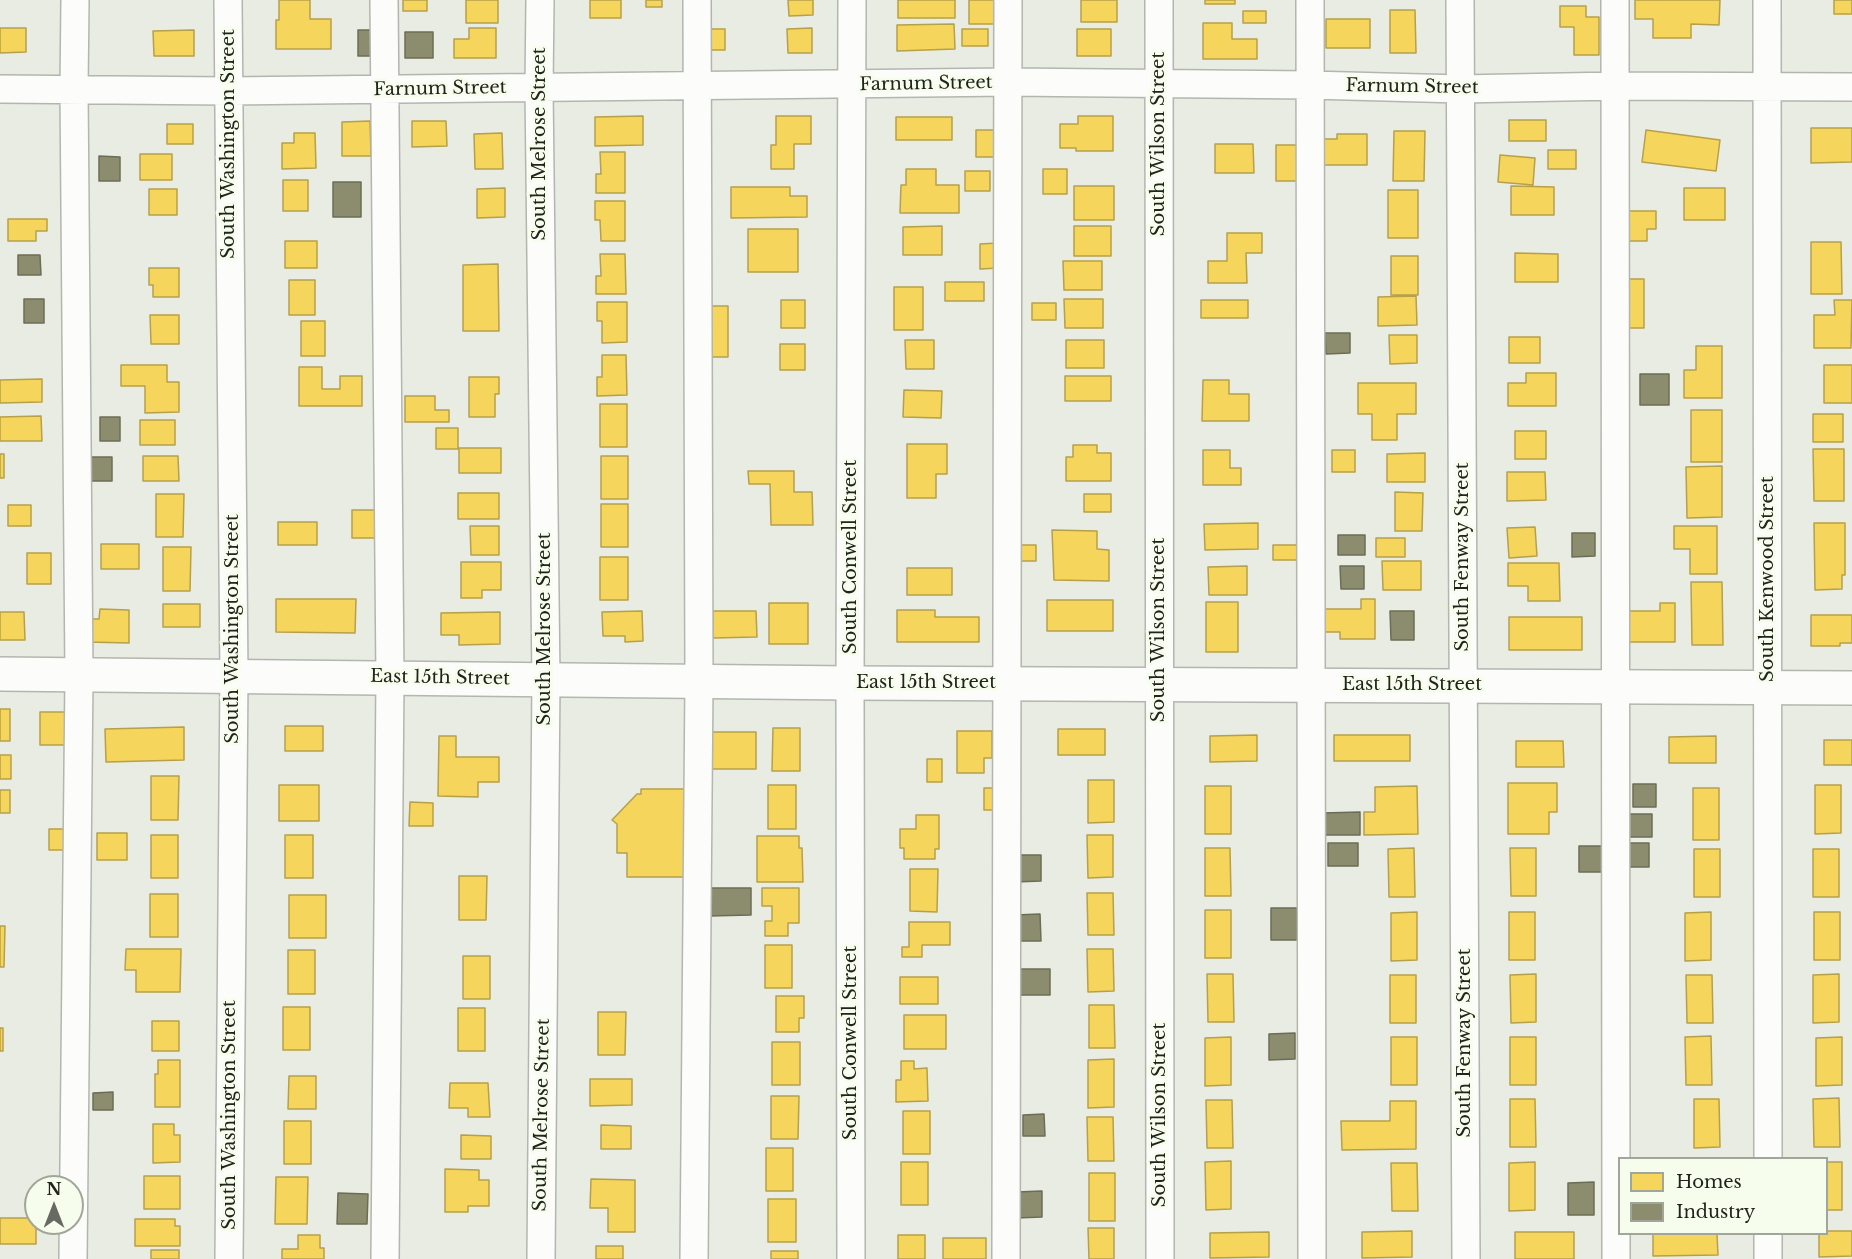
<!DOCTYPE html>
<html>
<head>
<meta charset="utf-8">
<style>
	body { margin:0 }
	#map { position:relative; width:1852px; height:1259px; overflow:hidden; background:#e8ece2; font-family:"Libre Baskerville",serif }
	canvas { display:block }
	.legend { position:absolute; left:1618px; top:1157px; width:210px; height:78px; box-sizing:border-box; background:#f7fdec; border:2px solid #a1a69a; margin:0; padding:8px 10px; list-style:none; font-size:18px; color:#21241e }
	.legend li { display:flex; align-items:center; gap:12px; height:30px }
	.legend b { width:30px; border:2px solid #a1a69a }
	.north { position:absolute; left:24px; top:1175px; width:60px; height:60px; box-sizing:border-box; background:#f7fdec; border:2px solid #a1a69a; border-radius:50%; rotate:0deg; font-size:16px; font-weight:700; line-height:24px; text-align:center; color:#21241e }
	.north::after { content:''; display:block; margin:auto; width:21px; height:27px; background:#676a63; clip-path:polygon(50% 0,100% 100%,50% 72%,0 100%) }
</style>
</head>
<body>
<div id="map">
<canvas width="1852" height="1259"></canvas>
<ul class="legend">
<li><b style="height:16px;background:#f6d55c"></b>Homes</li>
<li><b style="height:16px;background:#8c8c6e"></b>Industry</li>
</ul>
<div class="north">N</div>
</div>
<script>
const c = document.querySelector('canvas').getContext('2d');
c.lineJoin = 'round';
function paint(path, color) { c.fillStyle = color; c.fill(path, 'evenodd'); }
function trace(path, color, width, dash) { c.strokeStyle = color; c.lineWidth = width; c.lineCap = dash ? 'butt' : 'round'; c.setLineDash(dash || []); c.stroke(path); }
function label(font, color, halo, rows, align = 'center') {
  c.font = font + ' "Libre Baskerville",serif'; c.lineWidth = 6; c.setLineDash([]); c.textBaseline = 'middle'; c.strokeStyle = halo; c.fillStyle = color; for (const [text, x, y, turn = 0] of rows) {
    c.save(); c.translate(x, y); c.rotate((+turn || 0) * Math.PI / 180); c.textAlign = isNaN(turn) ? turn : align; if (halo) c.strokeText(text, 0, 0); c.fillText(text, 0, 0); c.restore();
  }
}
const homes = new Path2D(`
	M279 0H310V19H331V49H276V20H279Z
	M403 0H427V11H403Z
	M466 0H498V23H466Z
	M590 0H621V18H590Z
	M646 0H662V7H646Z
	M788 0H813V15L789 16Z
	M898 0H955V18H898Z
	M969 0H994V24H969Z
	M1081 0H1117V22H1081Z
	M1205 0H1235V4H1205Z
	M1635 0H1720L1719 25 1691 24V38H1653V19H1635Z
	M1834 0H1852V14H1834Z
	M1560 6H1586V17H1599V55H1574V27H1560Z
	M1390 10H1415L1416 53H1390Z
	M1243 11H1266V23H1243Z
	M1326 19H1370V48H1326Z
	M1203 23H1232V39H1257V59H1203Z
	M954 24 955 49 897 51V25Z
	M0 28H26V52L0 53Z
	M469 28H496V58H454V39H469Z
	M812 28V53H788L787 29Z
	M706 29H725V50H706Z
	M962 29H988V46H962Z
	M1077 29H1111V56H1077Z
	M194 30V56H154L153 31Z
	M643 116V145L595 146V117Z
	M776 116H811V144H794V169H771V145H776Z
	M1078 116H1113V151H1076V148H1060V124H1078Z
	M896 117H952V140H896Z
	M1509 120H1546V141H1509Z
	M370 121 371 156H342V122Z
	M412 121H446L447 146 412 147Z
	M167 124H193V144H167Z
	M1811 128H1852V162L1811 163Z
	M976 130H995V157H976Z
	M1646 130 1720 140 1716 171 1642 162Z
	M1394 131H1425L1424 181H1393Z
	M294 133H315L316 168 282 169V143H294Z
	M502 133 503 169H475L474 134Z
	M1337 134H1367V165H1323V139H1337Z
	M1215 144H1253L1254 173H1215Z
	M1276 145H1300V181H1276Z
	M1548 150H1576V169H1548Z
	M600 152H625V193H596V174H601Z
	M140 154H172V180H140Z
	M1500 155 1535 158 1533 185 1498 182Z
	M906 169H936V185H959V213H900L901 185H906Z
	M1043 169H1067V194H1043Z
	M965 171H990V191H965Z
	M283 180H308V211H283Z
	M1074 186H1114V220H1074Z
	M1511 186 1554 187V215H1511Z
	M731 187H790V196H807V217L731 218Z
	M505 188V217L477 218V189Z
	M1684 188H1725V220H1684Z
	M149 189H177V215H149Z
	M1388 190H1418V238H1388Z
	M595 201H625V241H601L600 220H595Z
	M1622 211H1656V229H1647V241H1622Z
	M8 219H47V231H36V241H8Z
	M942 226V255H903V227Z
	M1074 226H1111V256H1074Z
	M748 229H798V272H748Z
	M1227 233H1262V253H1246L1247 283H1208V261H1227Z
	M285 241H317V268H285Z
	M1811 242H1841L1842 294H1811Z
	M998 243 999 268 980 269V244Z
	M1515 253 1558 254V282H1515Z
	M600 254H625L626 294H596V276H601Z
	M1391 256H1418V295H1391Z
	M1063 261H1102V290H1064Z
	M498 264 499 331H463V265Z
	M149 268H179V297H153V285H149Z
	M1624 279H1644V328H1624Z
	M289 280H315V315H289Z
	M945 282H984V301H945Z
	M894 287H923V330H894Z
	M1416 296 1417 325 1378 326V297Z
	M1064 299H1103V328H1065Z
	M781 300H805V328H781Z
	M1201 300H1248V318H1201Z
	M1834 300H1852L1851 348H1814V315H1835Z
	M597 302H627V342L602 343V321H597Z
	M1032 303H1056V320H1032Z
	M707 306H728V357H707Z
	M150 315H179V344H151Z
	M301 321H325V356H301Z
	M1389 335H1417V363L1390 364Z
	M1509 337H1540V363H1509Z
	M905 340H934V369H906Z
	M1066 340H1104V368H1066Z
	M780 344H805V370H780Z
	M1696 346H1722V398H1684V370H1696Z
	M602 355H626L627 395 597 396V377H602Z
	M121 365H167V382H179V412L145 413V386H121Z
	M1824 365H1852V403H1824Z
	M299 367H322V389H340V376H362V406H299Z
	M1526 373H1556V406H1508V383H1526Z
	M1065 376H1111V401H1065Z
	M469 377H499V394H495V417H469Z
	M42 379V402L0 403V380Z
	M1203 380H1229V394H1249V421H1202Z
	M1358 383H1416V414H1397V440H1372V414H1358Z
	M904 390 942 391 941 418 903 417Z
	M405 396H435V410H449V422H405Z
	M600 404H627V447H600Z
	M1691 410H1722V462H1691Z
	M1813 414H1843V442H1813Z
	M41 416 42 441H0V417Z
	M140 420H175V445H140Z
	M436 428H458V448H501V473H459V449H436Z
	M1515 431H1546V459H1515Z
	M907 444H947V474H936V498H907Z
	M1073 445H1097V453H1111V481H1066V457H1073Z
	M1813 449H1844V501H1814Z
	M1203 450H1230V468H1241V485H1203Z
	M1332 450H1355V472H1332Z
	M1425 453V482H1387V454Z
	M0 454H4V478H0Z
	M143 456H178L179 481H143Z
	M601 456H628V499H601Z
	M1722 466V517L1687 518 1686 467Z
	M748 471H794V492H812L813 525H771L770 484H749Z
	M1507 472H1545L1546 500 1507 501Z
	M1395 492 1423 493 1422 531H1395Z
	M458 493H499V519H458Z
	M156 494H184L183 537H156Z
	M1084 494H1111V512H1084Z
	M601 504H628V547H601Z
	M8 505H31V526H8Z
	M352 510H377V538H352Z
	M278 522H317V545H278Z
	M1258 523V549L1205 550 1204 524Z
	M1814 523H1845V575H1842V589L1815 590Z
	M470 526H499V555H471Z
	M1674 526H1717V574H1690V549H1674Z
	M1535 527 1537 556 1509 558 1507 528Z
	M1052 530 1097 531V549L1109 550V581L1054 580Z
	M1376 538H1405V557H1376Z
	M101 544H139V569H101Z
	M1019 545H1036V561H1019Z
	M1273 545H1298V560H1273Z
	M163 547H191L190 591H163Z
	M27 553H51V584H27Z
	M600 557H628V600H600Z
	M1382 561H1421V590H1383Z
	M461 562H501V590H482V598H461Z
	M1508 563H1559L1560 601H1528V586H1508Z
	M1247 566V595H1209L1208 567Z
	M907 568H952V595H907Z
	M1691 582H1722L1723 645H1692Z
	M276 599H356L355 633 276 632Z
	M1361 599H1375V639H1340V632H1318V609H1361Z
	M1047 600H1113V631H1047Z
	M1206 602H1238V652H1206Z
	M769 603H808V644H769Z
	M1660 603H1675V642H1624V611H1660Z
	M163 604H200V627H163Z
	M100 609 129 610V643L87 642V619H99Z
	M897 610H935V617H979V642H897Z
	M642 611 643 641 625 642V636H603L602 612Z
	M713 611H756L757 637 713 638Z
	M0 612H24L25 640H0Z
	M500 612V644L459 645V635H441V613Z
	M1811 615H1852V643H1840V646H1811Z
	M1509 617H1582V650H1509Z
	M0 709H10V741H0Z
	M40 712H72V745H40Z
	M285 726H323V751H285Z
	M184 727V760L106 762 105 729Z
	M773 728H800V771H772Z
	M1058 729H1105V755H1058Z
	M957 731H992V758H984V773H957Z
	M712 732H756V769H712Z
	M1257 735V761L1210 762V736Z
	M1334 735H1410V761H1334Z
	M439 736H456V757H499V782H478V797L438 796Z
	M1716 736V763H1669V737Z
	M1824 740H1852V765H1824Z
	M1516 741H1563L1564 767H1516Z
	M0 755H11V779H0Z
	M927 759H942V782H927Z
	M151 776H179L178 820H151Z
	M1088 780H1114V822L1088 823Z
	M1508 783H1557V812H1549V834H1508Z
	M279 785H319V821H279Z
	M768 785H796V829H768Z
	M1815 785H1841V833L1815 834Z
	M1205 786H1231V834H1205Z
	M1417 786 1418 834 1364 835V812H1375V787Z
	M984 788H998V810H984Z
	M1693 788H1719V840H1693Z
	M641 789H688V877H627V853H617V824L612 820 637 794H641Z
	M0 790H10V813H0Z
	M410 802 433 803V826H409Z
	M916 815H939V849H935V859H904V848H900V829H916Z
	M49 829H67V850H49Z
	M97 833H127V860H97Z
	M151 835H178V878H151Z
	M285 835H313V878H285Z
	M1087 835H1113V877L1088 878Z
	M757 836H799V848H802L803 882H757Z
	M1205 848H1230L1231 896H1205Z
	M1414 848 1415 897H1389L1388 849Z
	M1510 848H1536V896H1511Z
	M1694 849H1720V897H1694Z
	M1813 849H1839V897H1813Z
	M910 869H938L937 912 910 911Z
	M459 876H487L486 920H459Z
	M762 888H799V923H788V936H765V921H772V906H762Z
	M1087 893H1113L1114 935H1088Z
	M150 894H178V937H150Z
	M289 895H326V938H289Z
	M1205 910H1231V958H1205Z
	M1417 912V960L1391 961V913Z
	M1509 912H1535V960H1509Z
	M1711 912V960L1685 961V913Z
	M1814 912H1840V960H1814Z
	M909 922H950V945H922V957H902V947H909Z
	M0 926H5L4 967H0Z
	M765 945H792V988H765Z
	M126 949H181L180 992H136V970H125Z
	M1087 949H1113L1114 991 1088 992Z
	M288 950H315V994H288Z
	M463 956H490V999H463Z
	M1207 974H1233L1234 1022H1208Z
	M1536 974V1022L1511 1023 1510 975Z
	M1839 974V1022L1813 1023V975Z
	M1390 975H1416V1023H1390Z
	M1686 975H1712L1713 1023H1687Z
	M900 977H938V1004H900Z
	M776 996H804V1018H799V1032H776Z
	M1089 1005H1114L1115 1048H1089Z
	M283 1007H310V1050H283Z
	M458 1008H485V1051H458Z
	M598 1012H626L625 1055H598Z
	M904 1015H946V1049H904Z
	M152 1021H179V1051H152Z
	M0 1028H3V1051H0Z
	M1711 1036 1712 1085H1686L1685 1037Z
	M1231 1037V1085L1205 1086V1038Z
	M1391 1037H1417V1085H1391Z
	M1510 1037H1536V1085H1510Z
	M1842 1037V1085L1816 1086V1038Z
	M772 1042H800V1085H772Z
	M1114 1059V1107L1088 1108V1060Z
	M158 1060H180V1107H155V1074H158Z
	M901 1061H914V1069L927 1068 928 1101 896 1102V1080H901Z
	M289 1076H316V1109H288Z
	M590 1079H632V1105L590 1106Z
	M450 1083H488L490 1117H468V1108H449Z
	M771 1096H799L798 1139H771Z
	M1839 1098 1840 1147H1814L1813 1099Z
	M1510 1099H1535L1536 1147H1510Z
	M1694 1099H1719L1720 1147 1694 1148Z
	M1206 1100H1232L1233 1148H1207Z
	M1390 1101H1416V1149L1342 1150 1341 1121H1390Z
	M903 1111H930V1154H903Z
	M1087 1117H1113L1114 1161H1088Z
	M284 1121H311V1164H284Z
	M153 1124H174V1135H180V1162L153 1163Z
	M601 1125 631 1126V1149H601Z
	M461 1135 491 1136V1159H461Z
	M766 1148H793V1191H766Z
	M1231 1161V1209L1206 1210 1205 1162Z
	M901 1162H928V1205H901Z
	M1535 1162V1210L1509 1211V1163Z
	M1826 1162H1842V1210H1826Z
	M1391 1163H1417L1418 1211H1392Z
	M445 1169 479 1170V1180H489V1206H468V1212H445Z
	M1089 1173H1115V1221H1089Z
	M144 1176H180V1209H144Z
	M276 1177H308L307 1224H275Z
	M591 1179 635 1180V1232H608V1208H590Z
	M768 1199H796V1242H768Z
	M0 1218H36V1244H0Z
	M135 1219H175V1226H180V1246H135Z
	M1088 1228H1114V1259H1089Z
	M1412 1231V1257L1362 1258V1232Z
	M1826 1231H1852V1256L1819 1257V1234H1826Z
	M1269 1232V1257L1210 1258V1233Z
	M1515 1232H1574V1259H1515Z
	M1653 1234H1717L1718 1255 1653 1256Z
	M298 1235H320V1248H324V1259H282V1249H298Z
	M898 1235H925V1259H898Z
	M943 1238H986V1259H943Z
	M596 1246H623V1259H596Z
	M151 1250H179V1259H151Z
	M771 1251H798V1259H771Z`);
const industry = new Path2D(`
	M358 30H381V56H358Z
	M405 32H433V58H405Z
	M99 156 120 157V181H99Z
	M333 182H361V217H333Z
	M18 255H40L41 275H18Z
	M24 299H44V323H24Z
	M1325 333H1350V353L1326 354Z
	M1640 374H1669V405H1640Z
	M100 417H120V441H100Z
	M91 457H112V481H91Z
	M1572 533H1595V556L1572 557Z
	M1338 535H1365V555H1338Z
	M1340 566H1364V589H1341Z
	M1390 611H1414V640H1391Z
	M1633 784H1656V807H1633Z
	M1360 812V835H1322V813Z
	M1629 814H1652V837H1629Z
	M1328 843H1358V866H1328Z
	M1626 843H1649V867H1626Z
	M1579 846H1604L1605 872H1579Z
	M1015 855H1041V881L1015 882Z
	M709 888H751V915L709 916Z
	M1271 908H1297V940H1271Z
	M1040 914 1041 941H1015V915Z
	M1015 969H1050V995H1015Z
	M1295 1033V1059L1269 1060V1034Z
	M113 1092V1110H93V1093Z
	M1044 1114 1045 1136H1023V1115Z
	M1594 1182V1215H1568V1183Z
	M1042 1191V1217L1016 1218V1192Z
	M338 1193 368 1194 367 1224H337Z`);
const minor = new Path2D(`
	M228 0 234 676 229 1259
	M384 0 390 678 385 1259
	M540 0 539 88 546 680 541 1259
	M1159 0 1160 1259
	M1310 0 1312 1259
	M1460 0 1466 1259
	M1615 0 1616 1259
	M1767 0 1768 1158
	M0 89 228 91 1008 82 1310 85 1460 89 1615 86 1852 87
	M73 1259 79 675 74 89 75 0
	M694 1259 699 681 697 0
	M851 1259 850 683 852 0
	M1006 1259 1008 0
	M1768 1259V1234`);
const major = new Path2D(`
	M0 674 850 683 1852 688`);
const streetNames = [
	["Farnum Street",926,84,-1],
	["Farnum Street",1412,87,1],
	["Farnum Street",440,89,-1],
	["South Washington Street",229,144,-90],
	["South Melrose Street",540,144,-90],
	["South Wilson Street",1159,144,-90],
	["South Conwell Street",851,557,-90],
	["South Fenway Street",1463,557,-90],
	["South Kenwood Street",1768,579,-90],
	["South Washington Street",233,629,-90],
	["South Melrose Street",545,629,-90],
	["South Wilson Street",1159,630,-90],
	["East 15th Street",440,678,1],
	["East 15th Street",926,683],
	["East 15th Street",1412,685],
	["South Conwell Street",851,1043,-90],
	["South Fenway Street",1465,1043,-90],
	["South Washington Street",230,1115,-90],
	["South Melrose Street",542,1115,-89],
	["South Wilson Street",1160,1115,-90]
];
paint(homes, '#f6d55c');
trace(homes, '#b6a049', 1.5);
paint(industry, '#8c8c6e');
trace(industry, '#6c6d56', 1.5);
trace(minor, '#b3b6af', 30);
trace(major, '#b3b6af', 36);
trace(minor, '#fcfcfb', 27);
trace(major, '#fcfcfb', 33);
label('18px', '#21241e', '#f7fdec', streetNames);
</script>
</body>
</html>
